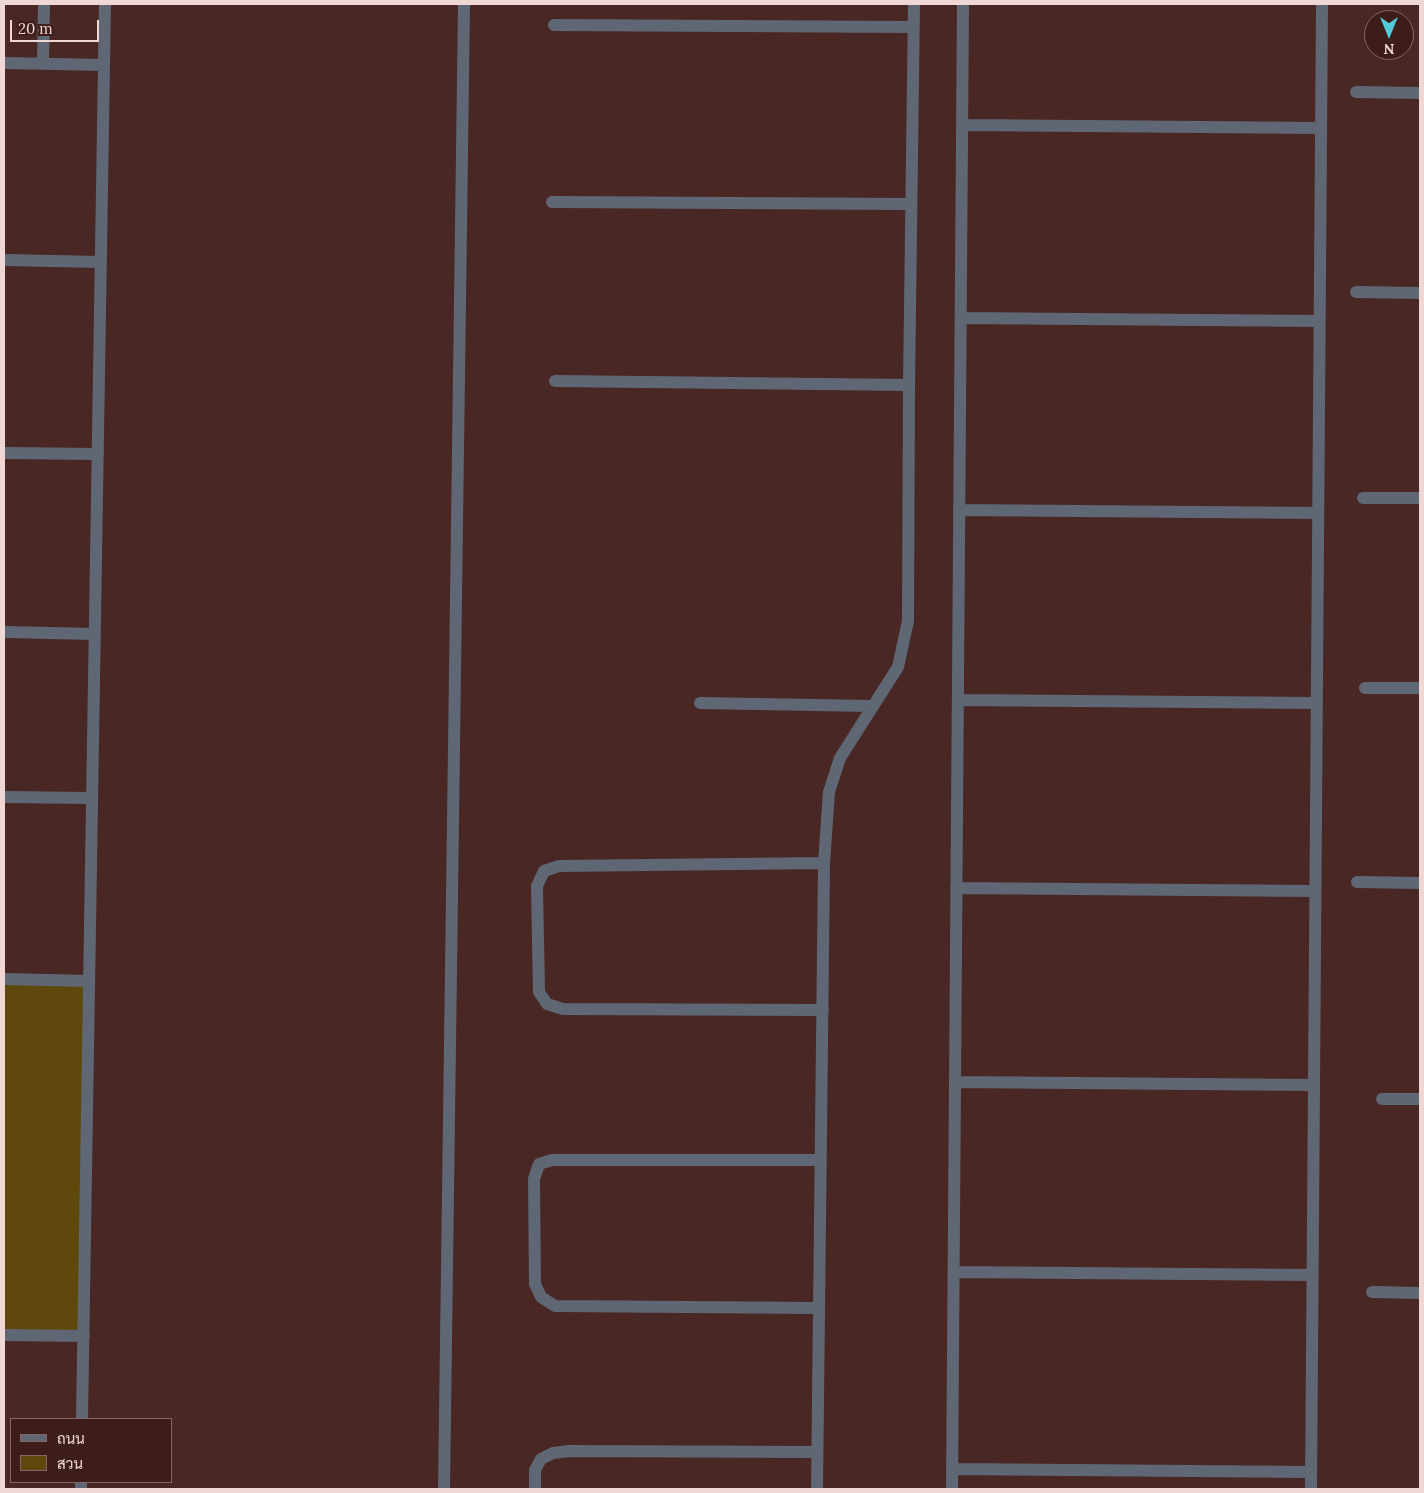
<!DOCTYPE html>
<html>
<head>
<meta charset="utf-8">
<style>
	body { margin:0 }
	#map { position:relative; width:1424px; height:1493px; overflow:hidden; background:#482724; font-family:Lora,Sarabun,serif }
	canvas { display:block }
	.frame { position:absolute; inset:0; border:5px solid #eed7d4; pointer-events:none }
	.legend { position:absolute; left:10px; top:1418px; width:162px; height:65px; box-sizing:border-box; background:#3d1d1a; border:1px solid #846764; margin:0; padding:6px 9px; list-style:none; font-size:15px; color:#eed7d4 }
	.legend li { display:flex; align-items:center; gap:10px; height:25px }
	.legend b { width:25px; border:1px solid #846764 }
	.north { position:absolute; left:1364px; top:10px; width:50px; height:50px; box-sizing:border-box; background:#3d1d1a; border:1px solid #846764; border-radius:50%; rotate:180deg; font-size:14px; font-weight:700; line-height:20px; text-align:center; color:#eed7d4 }
	.north::after { content:''; display:block; margin:auto; width:18px; height:22px; background:#52cbd9; clip-path:polygon(50% 0,100% 100%,50% 72%,0 100%) }
	.scale { position:absolute; left:10px; top:20px; width:89px; height:22px; box-sizing:border-box; border:2px solid #eed7d4; border-top:0; padding-left:6px; font-size:15px; line-height:18px; white-space:nowrap; color:#eed7d4; -webkit-text-stroke:4px #3d1d1a; paint-order:stroke }
</style>
</head>
<body>
<div id="map">
<canvas width="1424" height="1493"></canvas>
<div class="frame"></div>
<ul class="legend">
<li><b style="height:6px;background:#606774"></b>ถนน</li>
<li><b style="height:14px;background:#5f480b"></b>สวน</li>
</ul>
<div class="north">N</div>
<div class="scale">20 m</div>
</div>
<script>
const c = document.querySelector('canvas').getContext('2d');
c.lineJoin = 'round';
function paint(path, color) { c.fillStyle = color; c.fill(path, 'evenodd'); }
function trace(path, color, width, dash) { c.strokeStyle = color; c.lineWidth = width; c.lineCap = dash ? 'butt' : 'round'; c.setLineDash(dash || []); c.stroke(path); }
const green = new Path2D(`
	M4 979 89 981 84 1336 4 1335Z`);
const service = new Path2D(`
	M700 703 872 706`);
const minor = new Path2D(`
	M554 25 913 27
	M4 63 104 65
	M43 64 44 4
	M1356 92 1420 93
	M962 125 1321 128
	M552 202 911 204
	M4 260 101 262
	M1356 292 1420 293
	M961 318 1319 321
	M555 381 909 385
	M4 453 98 454
	M1363 498H1420
	M959 510 1318 513
	M4 632 95 634
	M1365 688H1420
	M958 700 1316 703
	M4 797 91 798
	M1357 882 1420 883
	M956 888 1315 891
	M4 979 89 981
	M823 1010 563 1009 547 1004 539 992 537 886 544 871 559 866 824 863
	M955 1082 1314 1085
	M1382 1099H1420
	M954 1272 1312 1275
	M1372 1292 1420 1293
	M819 1308 555 1306 541 1297 535 1284 534 1179 539 1164 552 1160H821
	M4 1335 84 1336
	M82 1419 105 4
	M952 1469 1311 1472
	M81 1489V1482
	M444 1489 464 4
	M535 1489V1470L541 1459 553 1453 570 1451 817 1452
	M817 1489 824 863 829 792 840 758 898 667 908 621 909 385 914 4
	M952 1489 963 4
	M1311 1489 1322 4`);
paint(green, '#5f480b');
trace(service, '#606774', 12);
trace(minor, '#606774', 12);
</script>
</body>
</html>
